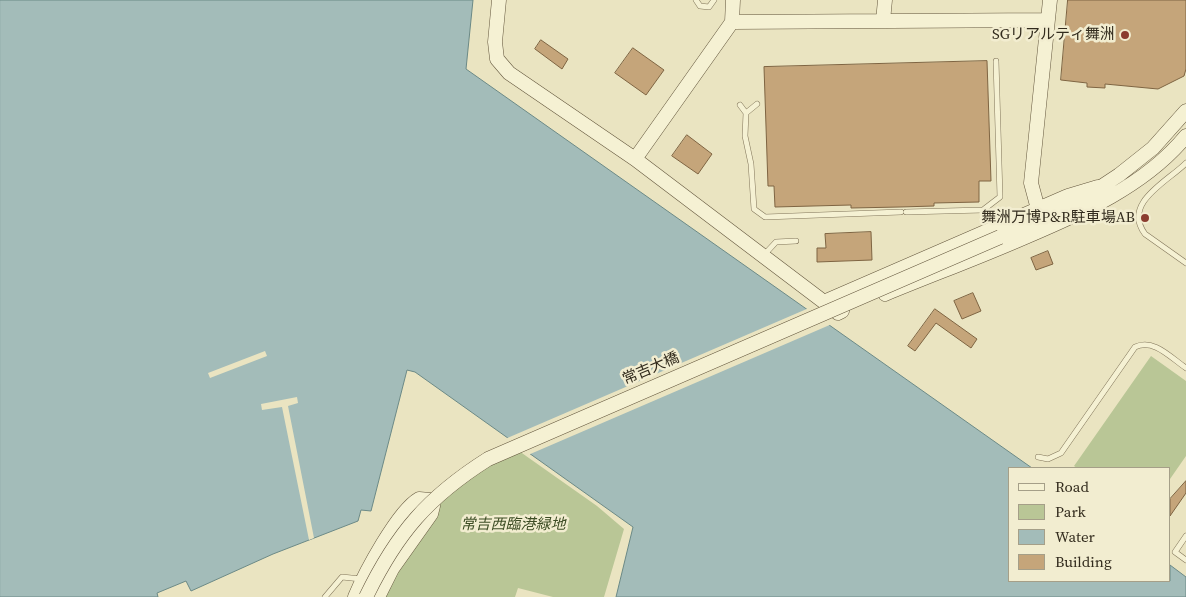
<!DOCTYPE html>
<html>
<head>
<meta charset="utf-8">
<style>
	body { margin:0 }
	#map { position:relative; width:1186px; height:597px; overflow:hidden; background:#eae4c1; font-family:"Source Serif 4",serif }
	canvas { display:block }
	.legend { position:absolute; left:1008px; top:467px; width:162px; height:115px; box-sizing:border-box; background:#f2edd0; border:1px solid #a59f88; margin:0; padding:6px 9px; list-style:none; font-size:15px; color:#322b1d }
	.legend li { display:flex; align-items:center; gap:10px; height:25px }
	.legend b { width:25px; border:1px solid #a59f88 }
</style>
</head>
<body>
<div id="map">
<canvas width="1186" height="597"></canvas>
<ul class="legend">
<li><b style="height:6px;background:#f5f1d3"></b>Road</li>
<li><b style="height:14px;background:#b9c696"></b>Park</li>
<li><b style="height:14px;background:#a3bcb9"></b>Water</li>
<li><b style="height:14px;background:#c5a57a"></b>Building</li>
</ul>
</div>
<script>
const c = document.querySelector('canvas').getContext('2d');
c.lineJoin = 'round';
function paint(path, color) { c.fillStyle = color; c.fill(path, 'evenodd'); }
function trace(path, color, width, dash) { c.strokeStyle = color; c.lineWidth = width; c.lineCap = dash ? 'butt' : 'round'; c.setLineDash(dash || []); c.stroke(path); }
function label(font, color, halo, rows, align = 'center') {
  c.font = font + ' "Source Serif 4","Noto Sans JP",serif'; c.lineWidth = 5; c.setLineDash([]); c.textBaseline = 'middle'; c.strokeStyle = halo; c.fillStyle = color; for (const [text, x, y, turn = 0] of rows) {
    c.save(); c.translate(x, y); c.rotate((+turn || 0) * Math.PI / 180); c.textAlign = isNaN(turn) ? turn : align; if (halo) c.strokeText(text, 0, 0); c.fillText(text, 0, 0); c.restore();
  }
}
const green = new Path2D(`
	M1151 356 1186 381V456L1170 479V468H1077L1074 466Z
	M519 451 597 506 624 529 604 597H553L518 588 515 597H381C401 565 424 520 449 493 467 474 496 463 519 451Z`);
const water = new Path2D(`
	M0 0H473L466 69 1032 468H1010V581H1170V565L1186 577V597H616L633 527 415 372 407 370 371 511 361 510 358 521 273 554 191 591 186 581 157 593 158 597H0Z`);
const pier = new Path2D(`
	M809 308 832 324 528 455 505 439Z
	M265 351 267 356 210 378 208 373Z
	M297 397 298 403 288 406 314 538 309 540 282 407 262 410 261 404Z`);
const building = new Path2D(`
	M1068 0H1186V69L1184 76 1158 89 1105 84V88L1087 87V83L1061 80Z
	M541 40 568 59 562 69 535 49Z
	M633 48 664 70 646 95 615 73Z
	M987 61 991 181H979V202L934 203V206L900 207 851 208V205L775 207 774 186H768L764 67Z
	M687 135 712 154 698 174 672 156Z
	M871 232 872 260 817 262V248H826L825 234Z
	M1048 251 1053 264 1036 270 1031 258Z
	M973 293 981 311 962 319 954 301Z
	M935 309 977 339 971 348 936 323 915 351 908 346Z
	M1186 481V493L1170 516V499Z`);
const lane = new Path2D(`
	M696 0 700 6 709 7 714 0
	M757 104 746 113 745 136 751 164 754 209 765 217 901 212
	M740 105 746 113
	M1186 163C1167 182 1122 203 1145 234L1186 263
	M906 212 983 210 1000 197 996 61
	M763 256 776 242 796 241
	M1038 457 1048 459 1061 453 1135 347C1154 338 1171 358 1186 368
	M1186 536 1175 552 1186 560
	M325 597 342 577 361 579`);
const secondary = new Path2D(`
	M499 0 495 42 497 59 509 73 635 159 824 302 838 313 842 311
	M883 21 885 0
	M732 22 1048 20
	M635 159 732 22 733 0
	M1038 209 1031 183 1050 0
	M1000 237 1072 206 1119 175 1153 148 1186 111
	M885 294C931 275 977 258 1023 238 1082 213 1145 186 1186 136
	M824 302 1068 196 1098 187
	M355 597C365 573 398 511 419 499L430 500 433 506 431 514 392 569 378 597`);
const secondaryBridge = new Path2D(`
	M366 597C397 533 428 497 488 459L1000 237`);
const markers = [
	[1125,35,5,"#8b3d2f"],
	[1145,218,5,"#8b3d2f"]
];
const poiNames = [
	["SGリアルティ舞洲",1115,35],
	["舞洲万博P&R駐車場AB",1135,218]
];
const streetNames = [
	["常吉大橋",651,369,-23]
];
const parkNames = [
	["常吉西臨港緑地",513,525]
];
paint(green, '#b9c696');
paint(water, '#a3bcb9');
trace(water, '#6b8986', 1);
paint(pier, '#eae4c1');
paint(building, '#c5a57a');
trace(building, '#7e6442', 1);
trace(lane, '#81755a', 6);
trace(secondary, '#63563d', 15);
trace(lane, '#f5f1d3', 5);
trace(secondary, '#f5f1d3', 14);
trace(secondaryBridge, '#63563d', 15, []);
trace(secondaryBridge, '#f5f1d3', 14);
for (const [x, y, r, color] of markers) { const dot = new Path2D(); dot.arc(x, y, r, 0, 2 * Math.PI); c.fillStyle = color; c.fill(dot); trace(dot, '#f2edd0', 2); }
label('15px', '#322b1d', '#f2edd0', poiNames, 'right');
label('15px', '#322b1d', '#f2edd0', streetNames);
label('italic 15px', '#3d4d25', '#f2edd0', parkNames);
</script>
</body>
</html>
